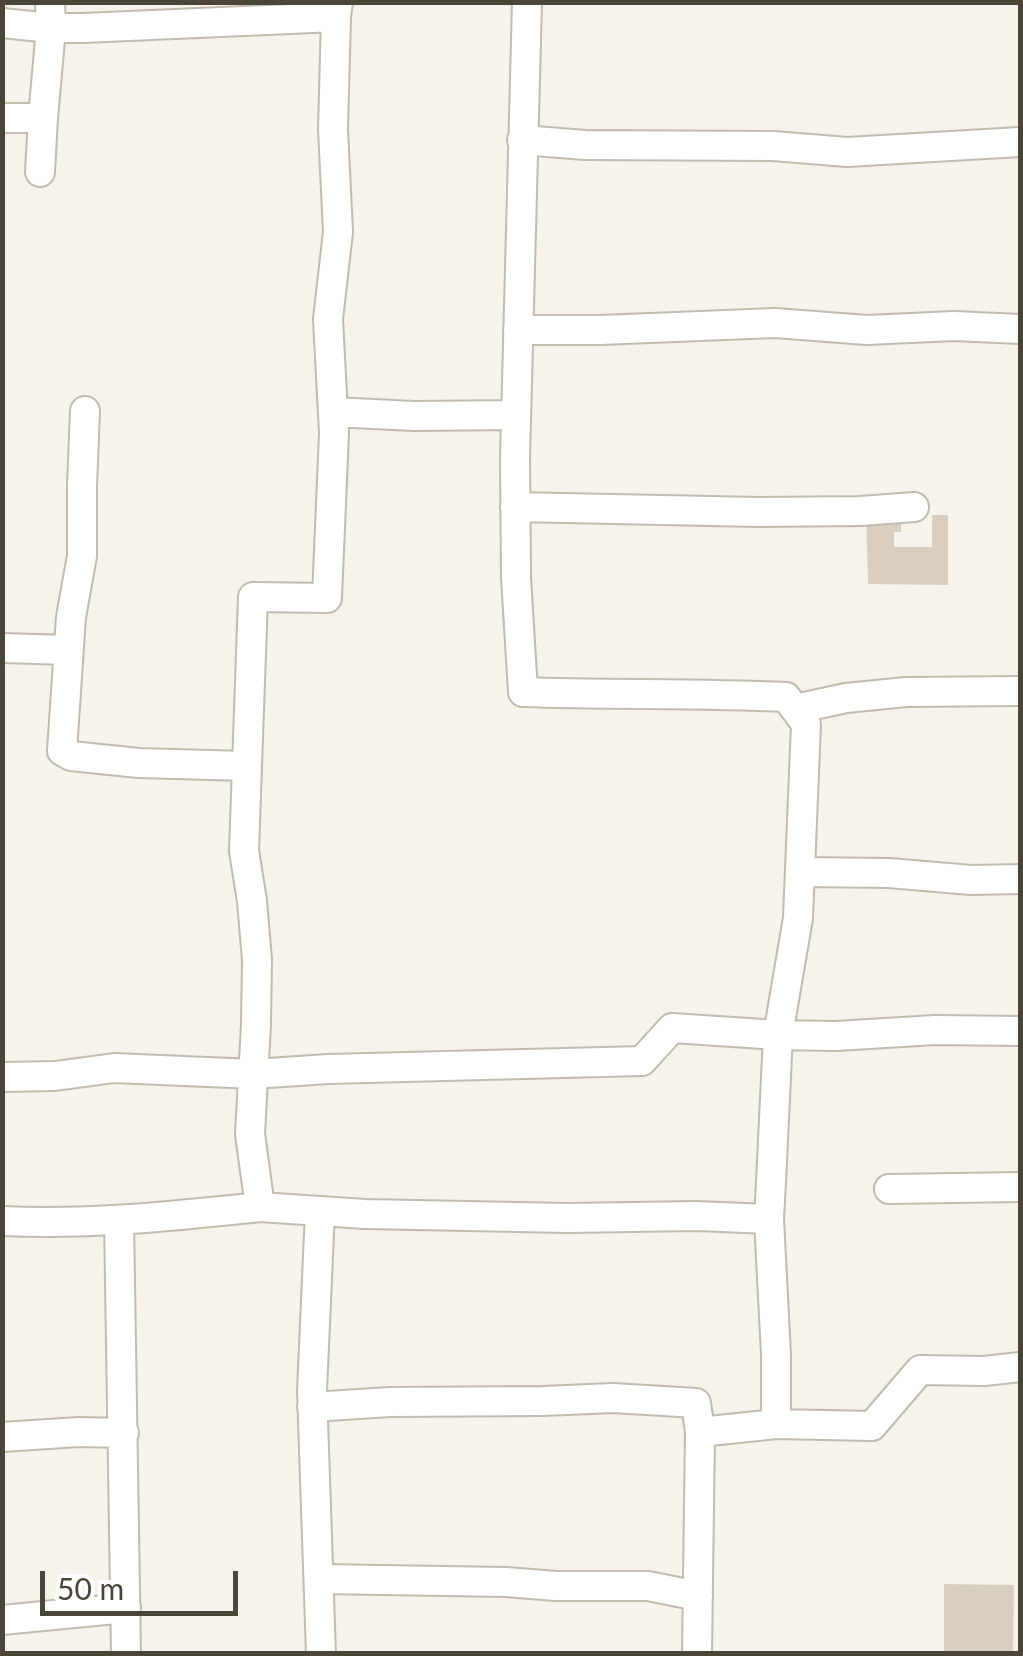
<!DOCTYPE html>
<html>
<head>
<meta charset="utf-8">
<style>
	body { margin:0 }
	#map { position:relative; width:1023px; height:1656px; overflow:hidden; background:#f6f3ec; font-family:Lato,sans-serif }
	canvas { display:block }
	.frame { position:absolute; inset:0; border:5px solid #4b4439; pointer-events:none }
	.scale { position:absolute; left:40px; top:1571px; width:198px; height:45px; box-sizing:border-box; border:5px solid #4b4439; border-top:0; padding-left:12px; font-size:30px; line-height:35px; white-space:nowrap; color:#4b4439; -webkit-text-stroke:8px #fff; paint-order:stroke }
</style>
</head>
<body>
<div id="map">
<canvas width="1023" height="1656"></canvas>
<div class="frame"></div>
<div class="scale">50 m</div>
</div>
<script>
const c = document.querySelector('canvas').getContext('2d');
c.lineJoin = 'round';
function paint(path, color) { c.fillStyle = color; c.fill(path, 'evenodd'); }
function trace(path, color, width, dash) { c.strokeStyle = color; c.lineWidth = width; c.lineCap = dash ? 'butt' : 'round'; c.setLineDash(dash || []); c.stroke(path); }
const building = new Path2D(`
	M901 511V532H894V547H932V515H948V585L868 584 866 512Z
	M944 1584 1014 1585 1013 1654H944Z`);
const minor = new Path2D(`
	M527 2 515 458 516 577 523 692C610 695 698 693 786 697L806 724 798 918 778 1035 771 1182 769 1219 776 1355V1424L872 1426 920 1370 984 1371 1020 1367
	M2 23 51 28H83L336 17 338 2
	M2 118H43L51 28 50 2
	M522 140 585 145 773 146 847 152 1020 142
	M40 172 43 118
	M518 330H600L775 323 867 330 954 326 1020 329
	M85 411 82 486V556L71 617 62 751 71 756 139 763 246 766
	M333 412 414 416 516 415
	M515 507 760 512 861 511 914 507
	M2 648 68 650
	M795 709 846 698 906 692 1020 691
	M801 872 889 873 971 880 1020 879
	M2 1077 55 1076 114 1068 254 1074 328 1069 642 1061 672 1028 778 1035 836 1036 935 1030 1020 1031
	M889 1189 1020 1187
	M260 1207 365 1214 568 1218 696 1216 769 1219
	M320 1211 312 1391 321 1654
	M119 1220 126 1654
	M2 1221C89 1225 174 1216 260 1207L250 1134 256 1024 257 960 252 901 244 851 253 597 327 598 334 433 328 319 338 232 333 129 336 17
	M312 1407 390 1402 543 1401 613 1398 696 1403 700 1432 776 1424
	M2 1437 79 1432 124 1433
	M320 1579 506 1582 556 1586H648L698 1596
	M2 1620 126 1608
	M697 1654 700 1432`);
paint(building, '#d8cfc1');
trace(minor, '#c2bbae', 32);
trace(minor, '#fff', 28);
</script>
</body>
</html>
